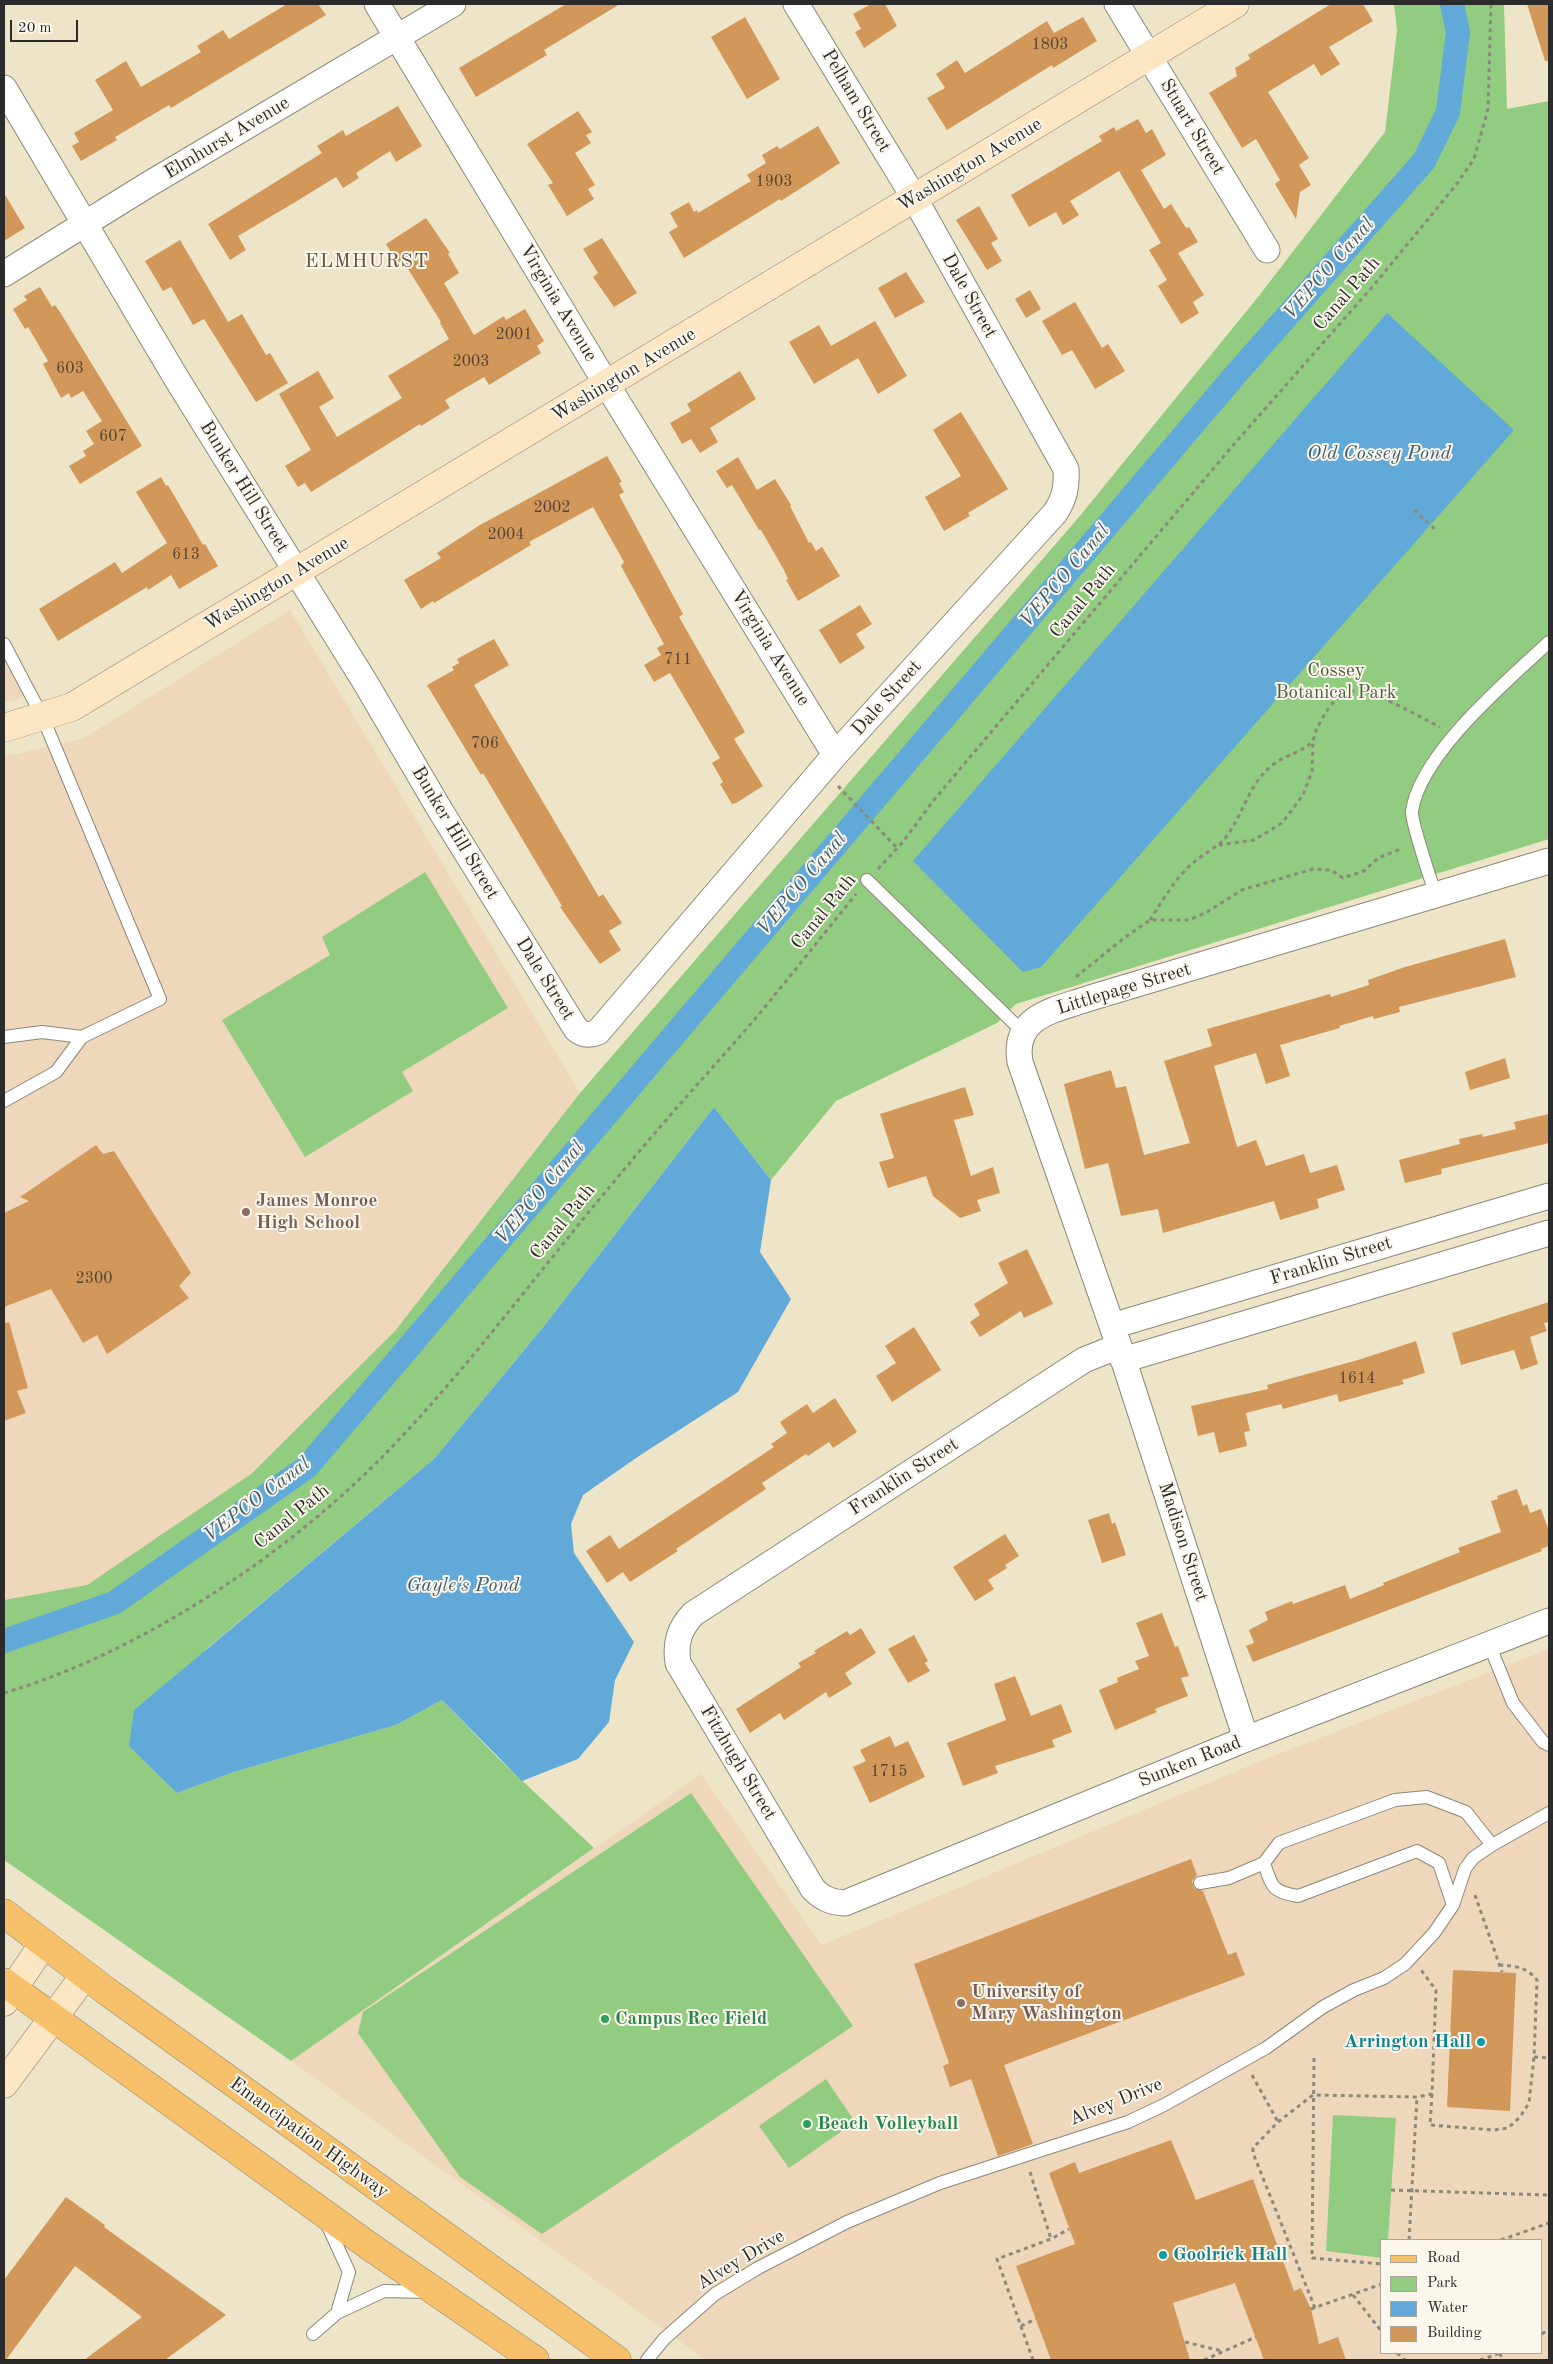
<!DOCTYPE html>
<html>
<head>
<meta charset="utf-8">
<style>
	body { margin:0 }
	#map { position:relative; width:1553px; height:2364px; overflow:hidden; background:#eee5c8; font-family:"Old Standard TT",serif }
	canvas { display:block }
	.frame { position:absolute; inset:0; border:5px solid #2b2b2b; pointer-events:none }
	.legend { position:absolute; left:1380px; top:2239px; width:162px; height:115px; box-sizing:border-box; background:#fbf7ec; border:1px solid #a8a59f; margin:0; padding:6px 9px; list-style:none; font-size:15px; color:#2b2b2b }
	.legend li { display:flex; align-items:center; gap:10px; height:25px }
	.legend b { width:25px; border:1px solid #a8a59f }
	.scale { position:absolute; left:10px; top:20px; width:68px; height:22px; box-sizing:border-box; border:2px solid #2b2b2b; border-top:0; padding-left:6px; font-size:15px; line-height:18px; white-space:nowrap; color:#2b2b2b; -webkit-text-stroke:4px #fbf7ec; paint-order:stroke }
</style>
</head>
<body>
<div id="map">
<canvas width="1553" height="2364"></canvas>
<div class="frame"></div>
<ul class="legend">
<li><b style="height:6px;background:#f7c06b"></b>Road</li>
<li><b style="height:14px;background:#92cc80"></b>Park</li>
<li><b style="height:14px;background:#60a9d8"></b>Water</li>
<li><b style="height:14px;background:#d2985a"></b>Building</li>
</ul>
<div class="scale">20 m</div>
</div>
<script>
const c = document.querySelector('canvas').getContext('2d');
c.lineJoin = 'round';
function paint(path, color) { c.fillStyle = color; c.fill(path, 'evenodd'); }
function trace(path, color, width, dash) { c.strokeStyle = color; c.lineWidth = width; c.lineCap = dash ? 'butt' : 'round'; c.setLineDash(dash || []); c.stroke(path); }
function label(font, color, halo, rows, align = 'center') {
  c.font = font + ' "Old Standard TT",serif'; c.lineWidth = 4; c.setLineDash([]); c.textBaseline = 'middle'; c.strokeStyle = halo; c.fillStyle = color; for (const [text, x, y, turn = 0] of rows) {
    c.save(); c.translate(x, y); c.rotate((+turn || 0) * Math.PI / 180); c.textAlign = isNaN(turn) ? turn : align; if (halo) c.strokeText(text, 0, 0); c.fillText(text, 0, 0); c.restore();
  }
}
const built = new Path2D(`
	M290 610 580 1093 395 1331 251 1474 87 1585 4 1600V757L84 738Z
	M4 653 27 693 16 700 4 702Z
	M1549 1649V2360H706L291 2061 701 1774 822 1945 1263 1760ZM1382 2240H1542V2353H1382Z`);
const green = new Path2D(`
	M1394 4H1504L1507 109 1549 101V839L1016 1004 997 1023 836 1101 771 1180 714 1107 544 1326 434 1459 205 1650 177 1793 234 1772 396 1725 442 1700 497 1757 594 1848 291 2061 4 1860V1600L87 1585 251 1474 395 1331 580 1093 1079 517 1258 297 1385 132 1397 31Z
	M425 872 508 1008 402 1072 413 1091 305 1157 222 1020 330 955 322 937Z
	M691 1793 853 2026 542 2234 460 2177 358 2033 363 2012Z
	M826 2079 855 2122 789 2168 759 2126Z
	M1333 2115 1396 2118 1388 2240H1382V2258L1326 2251Z`);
const water = new Path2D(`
	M1387 313 1514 430 1041 967 1023 972 913 861Z
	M714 1107 771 1180 760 1252 791 1299 738 1392 639 1456 583 1495 571 1524 574 1553 634 1642 615 1680 609 1722 578 1759 522 1781 442 1700 396 1725 234 1772 177 1793 129 1746 134 1710 434 1459 544 1326Z`);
const canal = new Path2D(`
	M4 1641 114 1603 307 1467 1236 374 1424 161 1448 112 1458 32 1452 4`);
const building = new Path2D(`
	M287 4H318L326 15 171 108 169 105 115 137 117 140 81 161 72 146 79 142 74 133 113 110 95 80 126 61 141 87 201 52 197 46 223 30 229 39Z
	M566 4H620L544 50 547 55 476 97 459 68Z
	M871 4H885L897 26 864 48 855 32 861 29 853 14Z
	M1331 4H1363L1373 21 1329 47 1340 64 1321 76 1314 64 1268 92 1309 158 1299 165 1311 185 1300 192 1296 219 1275 184 1280 180 1256 139 1242 148 1209 93 1237 76 1235 68 1250 59 1248 55Z
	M1527 4H1549V61H1545Z
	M745 17 780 79 747 99 711 37Z
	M1083 17 1097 41 1053 68 1052 65 947 130 927 98 945 88 936 74 957 60 965 73 1047 21 1054 33Z
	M398 106 422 146 396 162 390 151 356 173 359 178 343 188 336 177 297 201 238 236 246 250 230 260 208 224 322 153 317 146 343 130 346 136Z
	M578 111 592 132 586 135 591 143 575 153 595 185 588 189 594 199 567 216 548 185 553 183 527 144Z
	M1138 119 1146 133 1152 129 1166 155 1141 170 1164 209 1171 204 1186 228 1189 227 1198 242 1178 253 1204 295 1193 302 1199 313 1181 324 1158 286 1167 280 1149 250 1161 243 1119 171 1070 201 1079 215 1063 225 1056 212 1029 227 1011 195 1102 141 1099 136 1114 127 1116 131Z
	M818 126 840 163 781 201 780 199 684 258 669 232 678 227 670 213 689 202 694 212 697 210 698 213 751 181 747 175 766 163 762 155 777 146 780 149Z
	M4 193 25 228 4 241Z
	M979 206 998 239 991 243 1002 261 987 270 956 220Z
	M426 218 450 253 448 254 459 273 444 283 474 335 504 316 506 320 525 309 544 341 537 346 541 353 489 385 484 377 445 400 450 408 421 426 420 424 311 492 305 483 298 487 285 466 311 450 279 394 318 371 334 398 319 407 337 437 402 398 388 376 449 339 440 323 441 322 405 264 400 267 386 244Z
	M602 238 637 293 614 307 593 277 598 273 583 249Z
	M180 240 228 322 242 314 266 355 270 353 288 383 256 402 204 319 193 325 171 287 163 291 145 261Z
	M906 272 925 302 895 318 878 288Z
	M40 287 52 307 55 305 60 312 142 446 80 484 69 466 86 456 83 451 94 444 86 431 102 421 83 391 71 398 69 393 61 398 43 364 48 361 28 327 25 329 13 309 27 300 24 296Z
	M1030 290 1041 309 1026 318 1015 299Z
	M1075 302 1102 348 1108 344 1125 371 1095 389 1072 350 1062 355 1042 321Z
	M875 321 907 376 878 394 858 358 814 384 789 342 819 325 831 346Z
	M740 371 756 399 710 428 718 442 700 453 691 439 682 444 670 423 691 411 687 404Z
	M961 412 1008 489 968 513 970 516 944 531 925 497 961 476 933 430Z
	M607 456 622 482 619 483 624 492 619 495 683 614 679 617 745 732 734 739 763 786 736 803 732 804 720 784 723 782 712 763 720 758 670 673 654 682 644 665 661 655 657 648 664 644 621 566 624 562 593 507 529 542 531 545 434 603 433 601 421 609 404 580 441 558 437 553 480 525Z
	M738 457 757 490 775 479 791 505 790 506 809 543 811 542 816 551 822 547 840 576 798 601 786 580 788 579 784 570 761 530H759L732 485 727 488 716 471Z
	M161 477 166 486 168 485 203 545 205 544 218 566 179 589 171 575 148 590 147 587 58 641 39 609 115 562 122 573 167 543 136 492Z
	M860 605 872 624 856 634 865 648 840 664 819 630Z
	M494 639 509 665 474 685 599 897 603 894 622 923 609 931 621 950 600 964 560 907 562 906 483 773 481 775 427 685 454 670 452 667 459 663 457 659Z
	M1505 939 1516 977 1399 1007 1400 1012 1374 1019 1373 1016 1339 1026 1340 1028 1280 1045 1290 1076 1266 1084 1256 1053 1214 1066 1237 1147 1256 1140 1266 1166 1304 1154 1310 1173 1337 1165 1345 1190 1317 1199 1319 1208 1280 1220 1274 1201 1163 1233 1158 1209 1121 1216 1108 1163 1085 1169 1064 1084 1111 1070 1116 1088 1126 1086 1144 1155 1190 1143 1164 1061 1212 1046 1207 1029 1330 994 1331 997 1369 985 1368 980 1405 967Z
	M1505 1058 1510 1078 1470 1090 1465 1072Z
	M965 1087 974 1115 954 1120 971 1176 993 1167 1000 1193 977 1200 981 1211 960 1218 933 1196 926 1176 888 1188 879 1162 894 1158 880 1114Z
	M1549 1114V1143L1441 1169 1442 1174 1405 1183 1399 1160 1460 1144 1459 1139 1482 1134 1483 1137 1516 1129 1514 1122Z
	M96 1145 103 1154 114 1151 191 1273 179 1286 189 1298 107 1354 97 1335 83 1343 51 1289 4 1307V1213L29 1201 20 1197Z
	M1027 1249 1053 1304 1024 1318 1021 1311 980 1337 970 1322 980 1315 974 1304 1008 1283 998 1263Z
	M1549 1302V1322L1544 1323 1547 1331 1530 1337 1538 1364 1521 1370 1514 1350 1461 1365 1452 1333Z
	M9 1322 28 1388 17 1391 26 1413 4 1421V1323Z
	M914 1327 941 1370 892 1402 876 1376 896 1363 885 1346Z
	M1416 1341 1425 1373 1402 1380 1404 1384 1339 1402 1337 1394 1283 1409 1281 1404 1246 1413 1250 1431 1244 1432 1247 1446 1219 1453 1214 1432 1198 1436 1191 1406 1268 1389 1267 1385 1358 1360Z
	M835 1398 857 1432 833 1448 829 1442 808 1456 806 1454 762 1483 766 1489 676 1549 678 1551 630 1582 623 1572 607 1583 586 1551 610 1535 619 1549 774 1447 771 1444 787 1433 780 1422 807 1404 813 1413Z
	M1517 1489 1523 1506 1527 1504 1530 1513 1541 1509 1549 1531V1546L1541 1549 1542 1551 1253 1662 1246 1646 1254 1643 1249 1630 1268 1620 1265 1612 1292 1601 1293 1604 1345 1585 1350 1599 1384 1585 1383 1583 1460 1552 1458 1548 1501 1532 1491 1501 1498 1499 1497 1496Z
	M1109 1513 1112 1524 1115 1522 1126 1555 1102 1563 1088 1520Z
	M1005 1534 1019 1556 1005 1565 1007 1568 988 1580 994 1589 975 1601 953 1567Z
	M1162 1613 1175 1647 1178 1646 1189 1676 1181 1678 1188 1696 1155 1709 1157 1712 1115 1730 1099 1690 1118 1682 1117 1678 1139 1669 1135 1661 1149 1656 1136 1623Z
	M861 1628 876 1653 845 1673 852 1684 829 1698 826 1692 784 1720 780 1713 750 1733 736 1709 801 1667 798 1663 816 1653 814 1651 847 1631 850 1635Z
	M914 1635 928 1661 925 1663 930 1671 908 1683 888 1649Z
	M1015 1676 1031 1716 1061 1704 1072 1732 1052 1740 1055 1747 995 1766 998 1773 963 1786 947 1743 1006 1720 994 1684Z
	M890 1736 895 1747 908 1741 925 1777 870 1803 853 1767 866 1761 860 1750Z
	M1191 1859 1197 1875 1192 1881 1194 1888 1203 1891 1228 1955 1236 1952 1245 1975 1004 2065 1033 2144 998 2156 971 2079 950 2087 943 2066 949 2063 914 1964Z
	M1453 1970 1516 1973 1510 2111 1447 2107Z
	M1171 2140 1196 2200 1253 2179 1294 2291 1301 2288 1311 2309 1319 2344 1338 2337 1346 2360H1264L1235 2283 1173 2303 1190 2360H1051L1016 2266 1075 2244 1049 2173 1075 2162 1079 2173Z
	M66 2197 105 2225 104 2227 226 2315 165 2360H84L142 2317 75 2266 6 2360H4V2280Z`);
const path = new Path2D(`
	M1414 510 1436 530
	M838 786 898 849
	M1219 845 1254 840 1282 823 1303 795 1312 771 1313 741
	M878 869 903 842 933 801 1235 443 1374 285 1456 185 1474 159 1488 109 1491 4
	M1150 920C1163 900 1175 878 1193 863 1204 853 1217 848 1226 837 1243 815 1248 786 1270 767 1282 756 1301 753 1312 742 1314 739 1315 734 1316 731 1323 716 1335 693 1353 691 1372 688 1421 718 1440 727
	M1076 977 1124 938 1150 920H1189L1207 912 1242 890 1313 869 1331 870 1343 878 1364 871 1378 858 1403 848
	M4 1693C140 1653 290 1553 388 1451 471 1365 541 1268 618 1177 662 1123 709 1072 755 1019 789 978 822 936 856 894
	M1475 1895 1502 1972
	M1434 2037 1450 2038
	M1534 2057 1549 2058
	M1314 2058 1312 2258 1382 2264
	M1252 2075 1278 2122
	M1432 2094 1430 2125 1494 2130 1508 2128 1520 2117 1529 2103 1534 2057 1537 1980C1527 1967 1515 1966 1500 1965
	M1030 2172 1051 2239
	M1391 2190 1549 2195
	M1409 2240 1417 2097
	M1501 2240 1549 2223
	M1353 2295 1382 2332
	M1315 2308 1253 2153V2148L1278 2122 1313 2095 1417 2097 1432 2094 1436 1990 1421 1970
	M1311 2309 1382 2284
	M1021 2326 1036 2319
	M1542 2334 1549 2329
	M1185 2342 1222 2351
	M1397 2353 1405 2360
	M1500 2353 1502 2360
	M1033 2360 997 2259 1051 2239 1069 2229
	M1204 2360 1256 2337
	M1480 2360 1501 2353`);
const lane = new Path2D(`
	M4 644 43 718 160 999 82 1037 56 1072 4 1101
	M867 880 1023 1032
	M1436 895C1431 881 1411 821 1412 811 1420 754 1508 680 1549 642
	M4 1037 42 1032 82 1037
	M1489 1644 1513 1703 1543 1742 1549 1745
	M1264 1863C1272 1887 1272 1892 1298 1896L1417 1851 1439 1863 1453 1905
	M1200 1883 1229 1878 1264 1863 1279 1843 1395 1800 1427 1797 1466 1812 1492 1845
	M327 2224 349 2272 337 2313
	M313 2334 337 2313 384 2291 428 2292
	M647 2360 664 2339 715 2294 758 2268 847 2222 940 2183 1128 2122 1164 2105 1266 2048 1323 2007 1354 1990 1384 1978 1405 1964 1434 1933 1453 1905 1465 1869 1473 1858 1492 1845 1549 1813`);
const street = new Path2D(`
	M377 4 607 385 835 755
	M1117 4 1267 250
	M4 88 178 381 365 682 440 810 576 1029C583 1035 589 1036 598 1032L835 755 1055 513C1065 498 1067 486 1066 469L915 199 796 4
	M4 274 149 184 453 4
	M1112 1326 1549 1196
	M1119 1346 1084 1360 693 1614C679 1629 675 1643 678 1663L813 1889C823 1899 831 1902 845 1903L1246 1739 1549 1621
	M1123 1360 1549 1233
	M1246 1739 1119 1346 1020 1062C1012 1015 1056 1010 1090 998L1549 861`);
const secondary = new Path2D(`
	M4 728 72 707 1235 4
	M4 2002 44 1943
	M4 2084 85 1975`);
const primary = new Path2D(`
	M4 1913 105 1990 617 2360
	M4 1982 372 2248 535 2360`);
const markers = [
	[246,1212,5,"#8d6e63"],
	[961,2003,5,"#8d6e63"],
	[605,2019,5,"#2e9e5b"],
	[1481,2042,5,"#0f9aa8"],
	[807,2124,5,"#2e9e5b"],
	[1163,2255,5,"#0f9aa8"]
];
const numberNames = [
	["1803",1050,45],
	["1903",774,182],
	["2001",514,335],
	["2003",471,362],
	["603",70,369],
	["607",113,437],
	["2002",552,508],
	["2004",506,535],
	["613",186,555],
	["711",678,660],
	["706",485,744],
	["2300",94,1279],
	["1614",1357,1379],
	["1715",889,1772]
];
const streetNames = [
	["Pelham Street",856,101,59],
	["Stuart Street",1192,127,59],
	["Elmhurst Avenue",227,138,-31],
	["Washington Avenue",970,165,-31],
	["Canal Path",1347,294,-49],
	["Dale Street",969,296,61],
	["Virginia Avenue",558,303,59],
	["Washington Avenue",624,375,-31],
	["Bunker Hill Street",244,487,58],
	["Washington Avenue",277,584,-31],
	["Canal Path",1083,601,-50],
	["Virginia Avenue",770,648,58],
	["Dale Street",887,698,-48],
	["Bunker Hill Street",455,833,59],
	["Canal Path",824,912,-51],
	["Dale Street",545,979,58],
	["Littlepage Street",1124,989,-17],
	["Canal Path",563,1222,-51],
	["Franklin Street",1331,1261,-17],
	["Franklin Street",904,1477,-33],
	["Canal Path",292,1517,-39],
	["Madison Street",1183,1542,72],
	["Sunken Road",1190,1762,-22],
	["Fitzhugh Street",738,1763,59],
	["Alvey Drive",1116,2102,-22],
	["Emancipation Highway",309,2138,36],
	["Alvey Drive",741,2260,-31]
];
const parkNames = [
	["Cossey",1336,671],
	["Botanical Park",1336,693]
];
const educationNames = [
	["James Monroe",256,1201],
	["High School",256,1223],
	["University of",971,1992],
	["Mary Washington",971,2014]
];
const leisureNames = [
	["Campus Rec Field",615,2019],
	["Beach Volleyball",817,2124]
];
const cultureNames = [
	["Arrington Hall",1471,2042],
	["Goolrick Hall",1173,2255,"left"]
];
const neighbourhoodNames = [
	["ELMHURST",367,262]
];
const waterNames = [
	["VEPCO Canal",1329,269,-49],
	["Old Cossey Pond",1379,454],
	["VEPCO Canal",1065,576,-50],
	["VEPCO Canal",802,884,-50],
	["VEPCO Canal",540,1193,-50],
	["VEPCO Canal",257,1500,-37],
	["Gayle's Pond",463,1586]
];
paint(built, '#eed7bb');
paint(green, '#92cc80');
paint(water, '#60a9d8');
trace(canal, '#60a9d8', 24);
paint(building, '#d2985a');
trace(lane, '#8c887a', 14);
trace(street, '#8c887a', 27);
trace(secondary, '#8c887a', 29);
trace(primary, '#8c887a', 29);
trace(path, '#8c887a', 3, [4, 4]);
trace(lane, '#fff', 12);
trace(street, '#fff', 25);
trace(secondary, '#fce6c4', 28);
trace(primary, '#f7c06b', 28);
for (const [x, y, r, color] of markers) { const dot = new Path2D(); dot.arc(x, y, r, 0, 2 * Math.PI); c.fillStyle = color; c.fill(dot); trace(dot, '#fbf7ec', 2); }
label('16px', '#554637', null, numberNames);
label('19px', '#2b2b2b', '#fbf7ec', streetNames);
label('19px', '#4a5b44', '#fbf7ec', parkNames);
label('bold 19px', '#785e54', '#fbf7ec', educationNames, 'left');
label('bold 19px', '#27864d', '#fbf7ec', leisureNames, 'left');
label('bold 19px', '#0d838f', '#fbf7ec', cultureNames, 'right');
c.letterSpacing = '1px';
label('20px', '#65513b', '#fbf7ec', neighbourhoodNames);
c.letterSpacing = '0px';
label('italic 20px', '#405d70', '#fbf7ec', waterNames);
</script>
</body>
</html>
